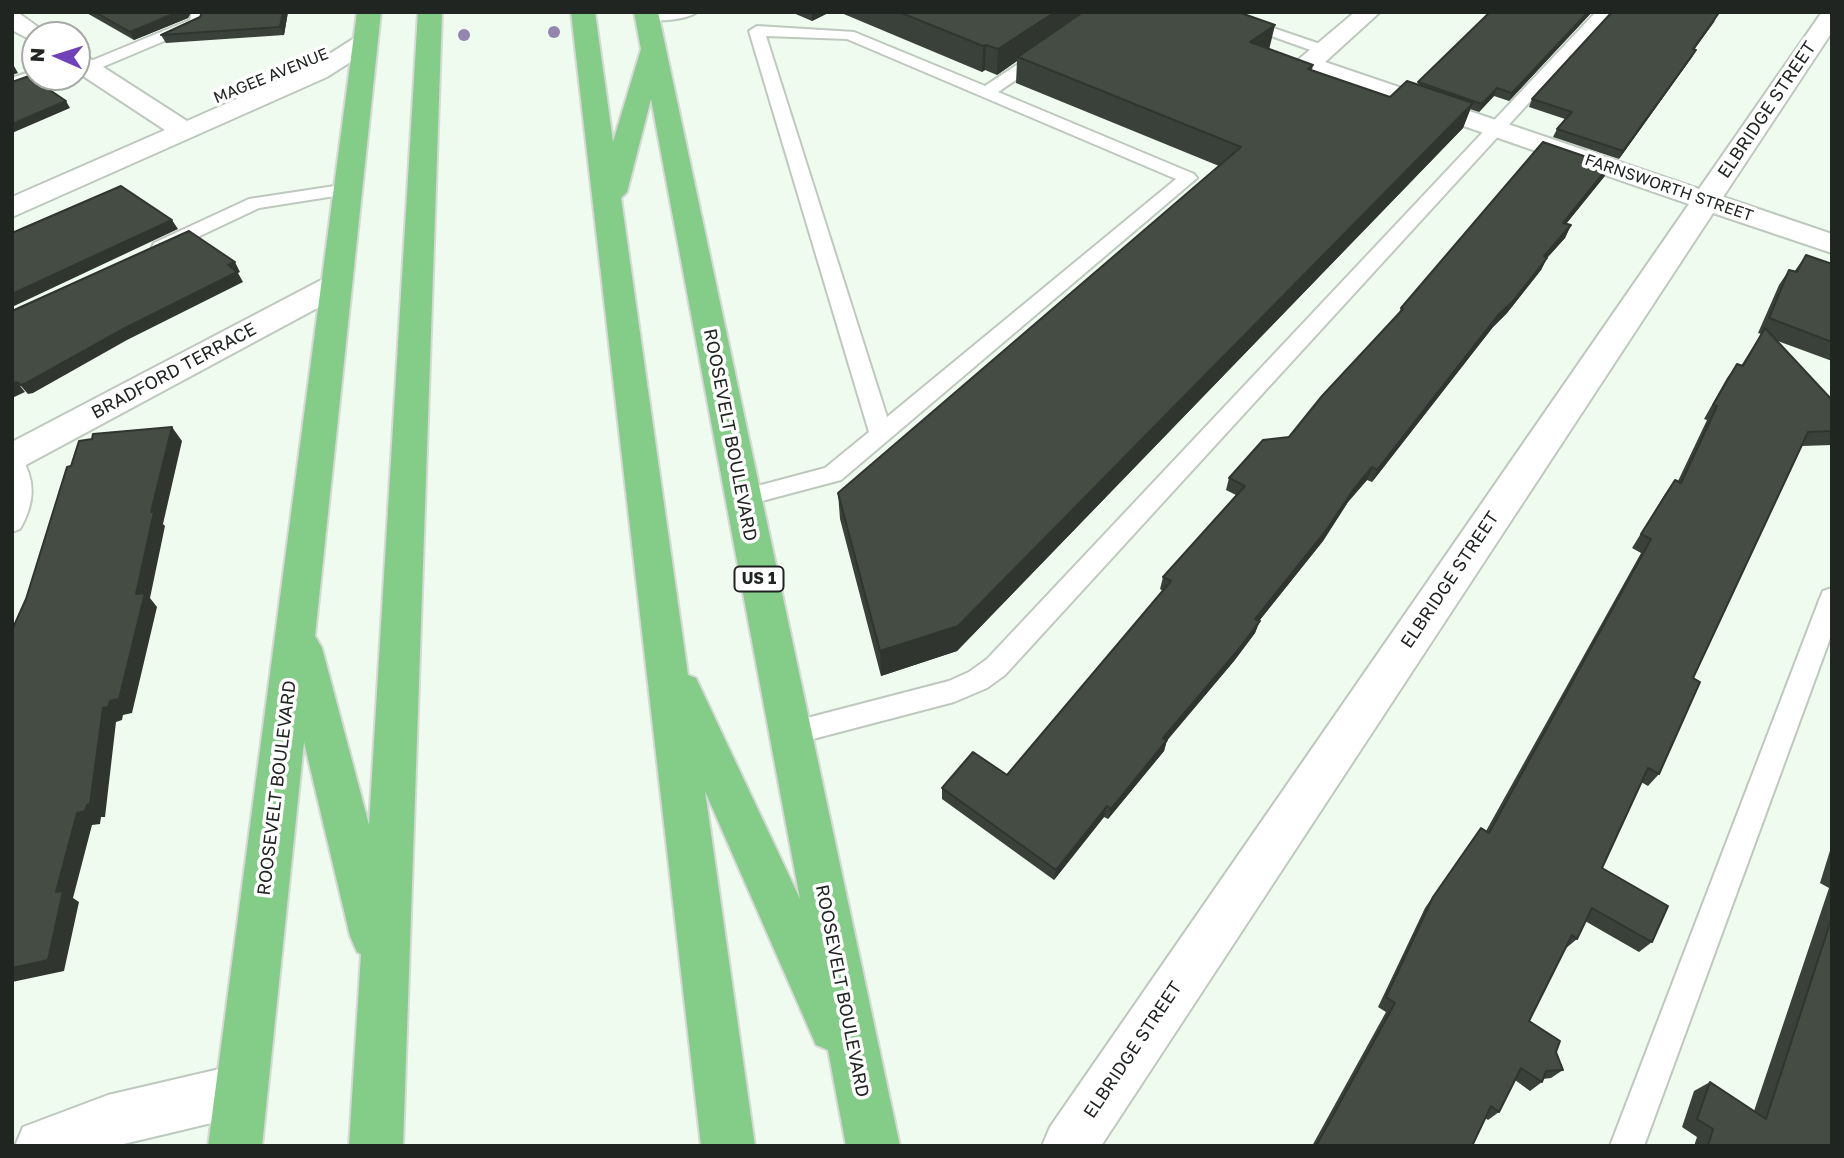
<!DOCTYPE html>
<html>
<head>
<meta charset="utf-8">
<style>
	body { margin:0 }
	#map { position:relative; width:1844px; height:1158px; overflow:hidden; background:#f0fbf0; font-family:"Golos Text",sans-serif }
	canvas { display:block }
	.frame { position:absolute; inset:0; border:14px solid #212521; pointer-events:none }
	.north { position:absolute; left:21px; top:21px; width:70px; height:70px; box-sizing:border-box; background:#fff; border:2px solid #a6a8a6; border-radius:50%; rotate:273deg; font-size:19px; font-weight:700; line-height:28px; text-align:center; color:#212521 }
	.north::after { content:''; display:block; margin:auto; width:24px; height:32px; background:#7042ba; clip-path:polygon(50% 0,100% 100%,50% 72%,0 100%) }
</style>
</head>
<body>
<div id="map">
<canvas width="1844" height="1158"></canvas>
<div class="frame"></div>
<div class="north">N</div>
</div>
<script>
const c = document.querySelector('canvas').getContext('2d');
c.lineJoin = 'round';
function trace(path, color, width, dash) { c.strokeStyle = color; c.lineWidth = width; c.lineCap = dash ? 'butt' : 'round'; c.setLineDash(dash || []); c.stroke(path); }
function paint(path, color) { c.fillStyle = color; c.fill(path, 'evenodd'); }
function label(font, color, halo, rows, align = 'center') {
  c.font = font + ' "Golos Text",sans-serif'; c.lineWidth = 7; c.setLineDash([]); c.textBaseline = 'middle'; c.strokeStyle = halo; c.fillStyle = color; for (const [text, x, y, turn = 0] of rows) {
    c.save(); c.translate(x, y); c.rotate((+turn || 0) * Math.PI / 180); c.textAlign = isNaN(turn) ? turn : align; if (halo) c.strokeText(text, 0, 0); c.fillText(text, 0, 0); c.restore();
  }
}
const lane = new Path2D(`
	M192 12H206L202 25 93 71 87 73 79 68 81 65 190 20Z
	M643 12H697C687 20 649 24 639 16Z
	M1204 12H1226L1329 47 1332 50 1329 53H1319Z
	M1596 12H1612L1005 675 987 688 954 702 790 745 780 741 776 733 780 725 949 681 969 672 987 659Z
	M757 26 854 32 985 86 1038 51H1050L1052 54 1050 57 998 92 1194 174 1197 178 841 480 743 506 735 504 731 498 735 492 825 468 869 432 749 31ZM766 36 847 39 1176 179 887 417Z
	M35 70V77L41 78 12 89V78Z
	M348 184 354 185 357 189 354 193 259 208 168 251 161 253 152 247 154 243 249 199Z
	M12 453 20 455C36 480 35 503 20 529L12 532Z
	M1832 588V633L1644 1146H1610L1820 598 1823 591Z`);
const street = new Path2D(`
	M12 12 20 14 49 35H35V42L12 30Z
	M1355 12H1380L1325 62 1699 189 1822 12H1832V32L1723 197 1832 234V253L1713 213 1101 1146H1042L1050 1127 1689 204 1299 69 1296 64 1299 59Z
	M365 35 374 37 377 42 374 47 327 77 12 217V197L165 130 77 72V54L86 56 187 121 309 67 356 37Z
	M336 276 347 278 351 285 347 292 24 466 12 469V442L325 278Z
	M241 1064 259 1072 267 1090 259 1108 241 1116 115 1146H15L23 1127 108 1095Z`);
const highway = new Path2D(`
	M357 12H381L315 636 322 648 369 825 418 12H442L403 1146H349L361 954 357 952 350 936 304 742 262 1146H208Z
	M571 12H595L613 142 641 49 634 12H658L900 1146H846L828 1050 816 1045 705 791 755 1146H701ZM651 99 800 899 696 678 688 675 621 198 627 192Z`);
const trees = [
	[554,32],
	[464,35]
];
const wall = new Path2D(`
	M85 12H191L188 18 134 40Z
	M288 12 284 35 166 43 161 35 200 17Z
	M791 12H830L812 21Z
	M839 12H1238L1269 49 1313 65 1312 70 1390 97 1418 84V82L1490 12H1592L1509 101 1494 96 1479 112 1470 109 1463 128 957 651 881 676 840 519 838 493 1219 166 1016 83 1017 61 997 75 985 70 982 72Z
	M1612 12H1716L1714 22 1694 49 1692 57 1619 159 1553 137 1557 129 1565 119 1529 107 1532 99Z
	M1610 165 1604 177 1566 224 1571 225 1565 238 1547 258 1541 270 1507 313 1493 327 1372 482 1367 480 1348 502 1323 541 1259 621 1255 633 1234 661 1167 740 1164 751 1108 819 1104 817 1054 880 942 799V788L1007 775 1163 591 1160 589 1163 577 1236 495 1226 490 1229 478 1289 437 1399 313 1401 308Z
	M1806 255 1832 264V361L1775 340 1832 400V445L1802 446 1693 678 1659 774 1648 786 1641 782 1602 868 1652 942 1639 952 1585 921 1577 939 1565 949 1529 1021 1556 1052 1563 1070 1551 1078 1543 1079 1542 1082 1530 1091 1515 1080 1499 1112 1488 1120 1485 1118 1472 1146H1312L1386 1012 1378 1007 1425 908 1472 840 1481 828 1486 831 1641 553 1632 548 1665 494 1675 480 1678 481 1707 420 1704 419 1727 378 1737 364 1741 366 1761 334 1758 333 1779 285 1789 270 1794 272Z
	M1832 844V1146H1694L1697 1137 1682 1127 1694 1091 1710 1082 1754 1111 1829 888 1820 883Z`);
const shadedWall = new Path2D(`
	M178 12H191L188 18 134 40 130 32Z
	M283 12H288L284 35 280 27Z
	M812 12H830L812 21Z
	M1055 12H1090L1018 57 1017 61 997 75 998 49Z
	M1588 12H1592L1509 101 1512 93Z
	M1718 14 1714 22 1689 57 1693 49Z
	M1275 25 1269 50 1250 42Z
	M986 45 985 70 982 72 983 46Z
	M1696 50 1692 57 1619 159 1623 151Z
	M12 66H14L18 73 12 75Z
	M1497 88 1494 96 1479 112 1482 104Z
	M66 101 70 108 12 133V124Z
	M1473 103 1463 128 957 651 881 676 880 651Z
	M1610 165 1604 177 1557 235 1563 223Z
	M172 220 178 229 12 307V294Z
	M1571 225 1565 238 1547 258 1541 270 1507 313 1493 327 1372 482 1377 470 1544 256Z
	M235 262 240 272 238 273 243 282 127 340 33 393 28 394 20 385Z
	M17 382 25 392 12 398V384Z
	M172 427 182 441 163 524 165 526 150 598 157 607 132 713 123 715 122 720 116 722 105 817H101L100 824 92 825 73 898 79 902 64 971 12 982V968L56 892 103 708 136 594 151 512Z
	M1372 467 1367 480 1348 502 1323 541 1251 631 1255 619 1353 490Z
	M1260 621 1255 633 1234 661 1160 749 1163 738Z
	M1167 740 1164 751 1108 819 1111 809Z
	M1107 806 1104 817 1054 880 1056 870Z`);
const building = new Path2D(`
	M95 12H178L130 32Z
	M202 12H283L280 27 161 35 200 17Z
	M899 12H1055L998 49 986 45 983 46Z
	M1083 12H1238L1275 25 1250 42 1313 65 1308 69 1390 97 1407 81 1473 103 958 626 880 651 838 493 1241 147 1018 57Z
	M1490 12H1588L1512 93 1497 88 1482 104 1418 82Z
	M1612 12H1713L1718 14 1693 49 1696 50 1623 151 1557 129 1572 112 1532 99Z
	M29 76 66 101 12 124V82Z
	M1543 142 1610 165 1563 223 1571 225 1544 256 1547 258 1513 301 1498 315 1377 470 1372 467 1353 490 1327 529 1255 619 1260 621 1238 650 1163 738 1167 740 1111 809 1107 806 1056 870 942 788 973 752 1007 775 1171 581 1163 577 1245 486 1229 478 1263 440 1289 437 1322 396 1403 309 1401 308Z
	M121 186 172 220 12 294V233Z
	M189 231 235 262 228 265 237 272 121 330 26 383 20 385 17 382 12 384V311Z
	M1806 255 1832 264V342L1769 318 1789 270 1797 272Z
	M1765 328 1832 400V431L1808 432 1693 678 1700 682 1659 774 1648 768 1602 868 1668 906 1652 942 1592 908 1577 939 1572 935 1529 1021 1560 1041 1556 1052 1563 1070 1546 1071 1542 1082 1521 1068 1499 1112 1491 1106 1472 1146H1316L1395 1003 1386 997 1433 897 1481 828 1489 833 1651 539 1641 534 1675 480 1681 483 1717 406 1713 405 1737 364 1743 366Z
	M172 427 151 512H154L136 594 145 593 119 699 110 701 108 707 103 708 90 804 87 805 85 811 77 813 56 892 63 891 48 960 12 968V630L26 599 67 467 71 466 79 441 92 439 93 434Z
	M1832 917V1146H1708L1713 1129 1697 1119 1710 1082 1766 1119Z`);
const farStreetnames = [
	["MAGEE AVENUE",271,76,-22],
	["FARNSWORTH STREET",1669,188,19]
];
const shields = [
	[759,579,49]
];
const shieldNames = [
	["US 1",759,579]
];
const streetNames = [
	["ELBRIDGE STREET",1767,110,-56],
	["BRADFORD TERRACE",174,371,-28],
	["ROOSEVELT BOULEVARD",730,435,79],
	["ELBRIDGE STREET",1450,580,-56],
	["ROOSEVELT BOULEVARD",277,788,-83],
	["ROOSEVELT BOULEVARD",842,991,79],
	["ELBRIDGE STREET",1133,1050,-56]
];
trace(lane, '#bec8be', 4);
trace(street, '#bec8be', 4);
trace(highway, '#d7d8d7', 4);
paint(lane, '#fff');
paint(street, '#fff');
paint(highway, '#84cd88');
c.fillStyle = '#9286ae';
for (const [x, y] of trees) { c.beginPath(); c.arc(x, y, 6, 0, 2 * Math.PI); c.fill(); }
paint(wall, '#3a413a');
paint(shadedWall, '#303530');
paint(building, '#444c44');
trace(building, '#303530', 2);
label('16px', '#212521', '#fff', farStreetnames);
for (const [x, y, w] of shields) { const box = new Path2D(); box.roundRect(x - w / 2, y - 12.5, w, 25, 5); c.fillStyle = '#fff'; c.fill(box); trace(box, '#212521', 2); }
label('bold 16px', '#212521', null, shieldNames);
label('18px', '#212521', '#fff', streetNames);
</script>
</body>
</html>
